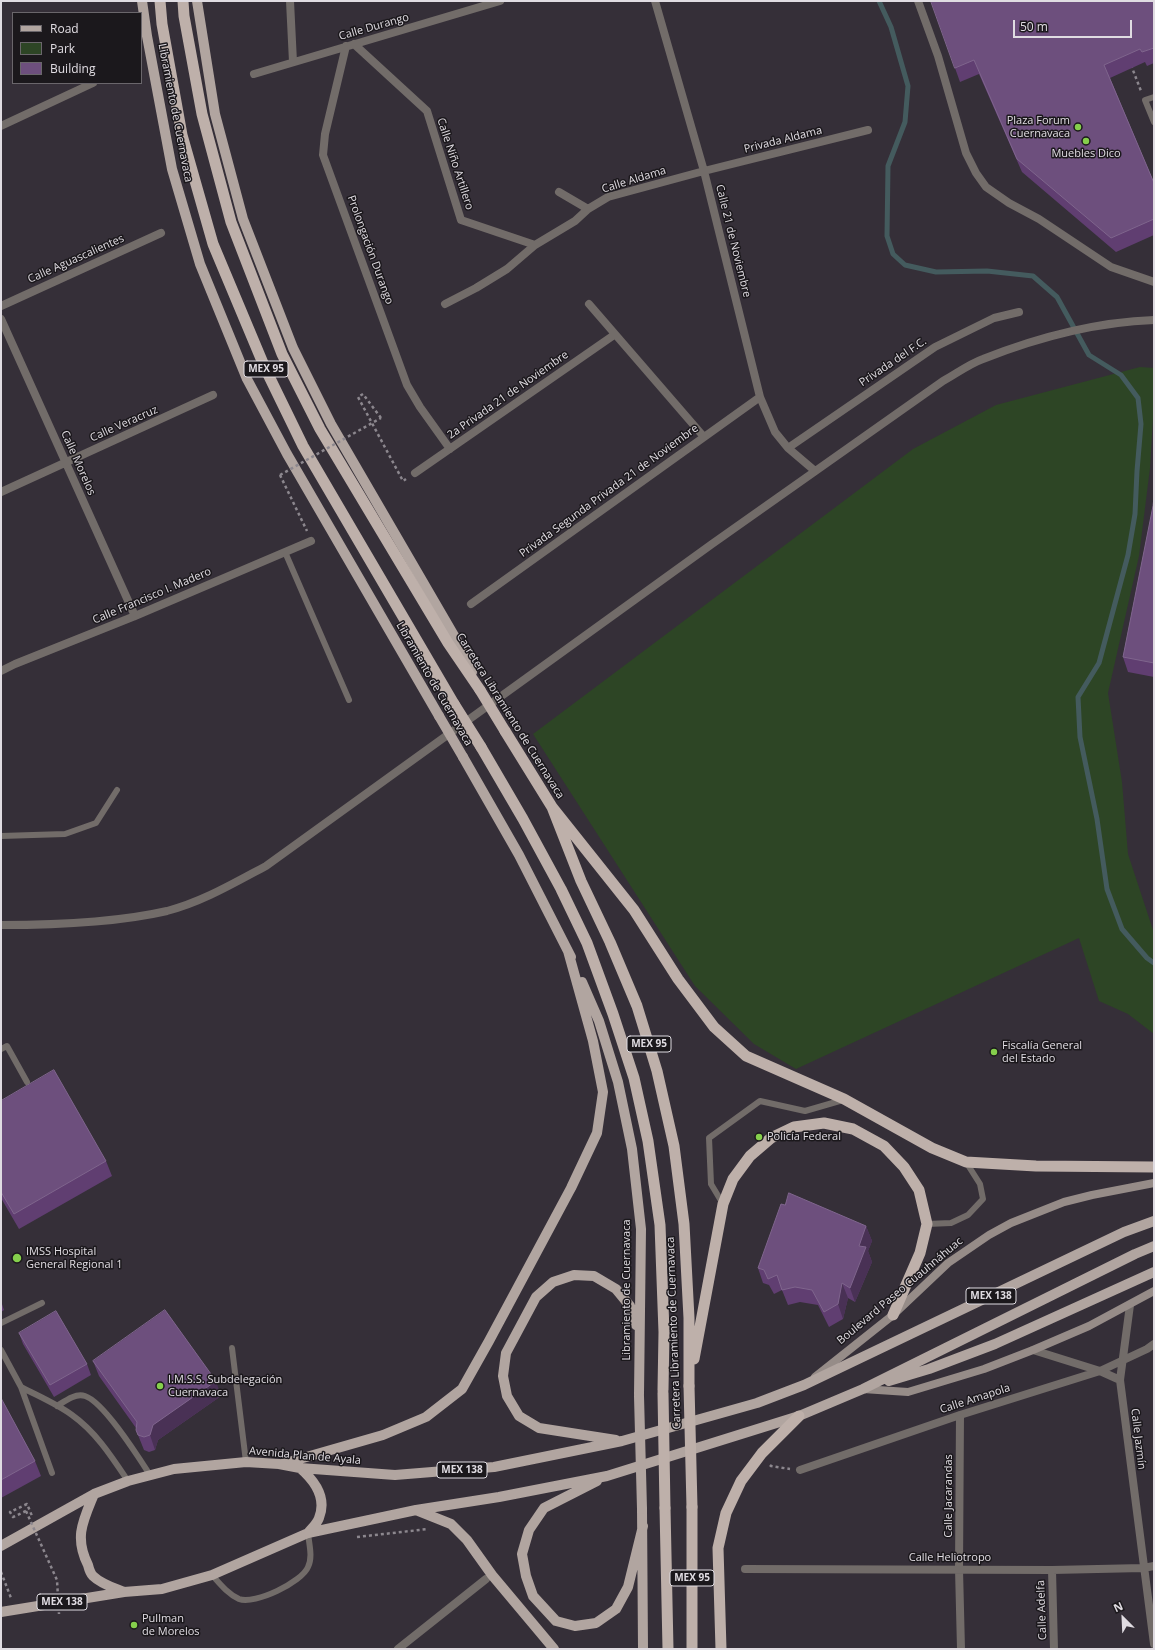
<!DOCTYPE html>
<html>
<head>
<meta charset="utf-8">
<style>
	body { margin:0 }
	#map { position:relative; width:1155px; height:1650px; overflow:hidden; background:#352f38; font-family:"Open Sans",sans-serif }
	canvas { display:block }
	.frame { position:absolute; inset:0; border:2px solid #e0dce2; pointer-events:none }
	.legend { position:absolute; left:12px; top:12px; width:130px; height:72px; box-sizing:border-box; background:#1b181c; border:1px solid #6a666b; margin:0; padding:5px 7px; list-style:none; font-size:12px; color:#e0dce2 }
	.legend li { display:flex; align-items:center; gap:8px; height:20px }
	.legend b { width:20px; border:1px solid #6a666b }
	.north { position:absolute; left:1103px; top:1598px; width:40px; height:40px; -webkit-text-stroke:3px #1b181c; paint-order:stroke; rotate:336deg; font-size:11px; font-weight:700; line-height:16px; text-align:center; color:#e0dce2 }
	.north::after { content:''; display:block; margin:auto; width:14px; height:18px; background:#e0dce2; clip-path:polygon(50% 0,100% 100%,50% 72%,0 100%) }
	.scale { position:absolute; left:1013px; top:20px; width:119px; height:18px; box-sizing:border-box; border:2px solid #e0dce2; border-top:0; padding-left:5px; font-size:12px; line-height:14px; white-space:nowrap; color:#e0dce2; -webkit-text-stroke:3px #1b181c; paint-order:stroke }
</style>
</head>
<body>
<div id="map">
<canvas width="1155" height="1650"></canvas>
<div class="frame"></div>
<ul class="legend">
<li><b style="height:5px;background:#b1a5a0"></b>Road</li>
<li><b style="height:11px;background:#2d4525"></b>Park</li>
<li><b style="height:11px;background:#6d4f7d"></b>Building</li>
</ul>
<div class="north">N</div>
<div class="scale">50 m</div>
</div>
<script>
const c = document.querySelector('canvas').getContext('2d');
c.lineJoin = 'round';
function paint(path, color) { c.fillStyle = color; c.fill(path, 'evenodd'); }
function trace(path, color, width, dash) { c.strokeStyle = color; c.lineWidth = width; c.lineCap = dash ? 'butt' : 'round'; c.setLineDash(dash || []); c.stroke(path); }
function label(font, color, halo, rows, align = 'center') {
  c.font = font + ' "Open Sans",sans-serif'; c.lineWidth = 3; c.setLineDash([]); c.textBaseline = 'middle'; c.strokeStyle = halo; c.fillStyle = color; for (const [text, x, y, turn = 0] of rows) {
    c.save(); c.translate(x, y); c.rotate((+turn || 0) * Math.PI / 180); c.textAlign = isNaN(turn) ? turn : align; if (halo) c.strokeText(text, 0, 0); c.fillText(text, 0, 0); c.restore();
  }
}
const green = new Path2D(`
	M1140 367 1154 368V402L1150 468 1139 556 1108 693 1122 782 1128 854 1154 933V1034L1128 1014 1099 1001 1079 938 796 1069 754 1044 695 986 533 734 913 449 996 405Z`);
const stream = new Path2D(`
	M879 1 891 27 908 86 905 122 888 166 887 236 893 254 905 265 936 272 987 271 1033 276 1057 297 1089 355 1121 375 1138 398 1141 424 1137 471 1135 514 1128 555 1099 663 1078 697 1080 737 1097 819 1107 889 1122 929 1147 958 1154 963`);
const path = new Path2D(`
	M1131 65 1141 91
	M381 418 363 394 358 397 403 481 406 479
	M280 475 307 531
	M770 1465 771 1466 790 1469
	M26 1511 13 1517 10 1512 27 1504 32 1516
	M357 1537 428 1529
	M1 1572 11 1598`);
const service = new Path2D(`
	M1154 97 1145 100 1154 122
	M285 552 349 700
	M1 836 65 834 96 823 117 790
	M1 1049 7 1046 27 1082
	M723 1204 711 1184 709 1138 760 1101 805 1111 843 1100
	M927 1224 951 1223 968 1215 983 1199 980 1184 966 1162
	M1 1323 42 1303
	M232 1348 246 1462
	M1 1350 21 1387 52 1473
	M21 1387C38 1396 57 1404 72 1415 96 1432 112 1457 128 1481
	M57 1406C65 1401 75 1393 85 1396 104 1402 139 1458 150 1475
	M212 1575C220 1584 228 1594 239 1599 255 1605 302 1582 308 1567 313 1557 309 1544 308 1533`);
const minor = new Path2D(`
	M290 1 293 62
	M655 1 704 171 760 397 775 432 788 448 815 471
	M918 1 938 56 966 153 976 173 986 187 1009 203 1039 219 1111 267 1154 282
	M354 44 427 111 461 220 535 245
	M346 46 325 134 323 155 407 385 420 407 450 449
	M254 74 500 1
	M1 126 93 83
	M559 192 588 209
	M445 304 476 288 507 269 535 245 575 221 588 209 608 197 704 171 868 130
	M589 304 704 437
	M1 306 161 233
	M1 319 135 616
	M788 448 935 347 994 318 1019 312
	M415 473 614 335
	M1 492 213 395
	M471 604 760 397
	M1 671 15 664 135 616 311 541
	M1 925C54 925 115 923 167 911 202 902 234 883 266 866L712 544 943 381C956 374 969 364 983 359 1036 338 1097 322 1154 320
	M1130 1305 1120 1380 1154 1644
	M1033 1350 1100 1371 1120 1380
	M960 1415 959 1569 961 1649
	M800 1470 960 1415 1100 1371 1147 1349 1154 1344
	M745 1569 1052 1570 1143 1568 1154 1566
	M1052 1570 1054 1649
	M398 1649 486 1579`);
const secondary = new Path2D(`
	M815 1377 893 1315 948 1263 989 1235 1011 1223 1064 1202 1092 1195 1154 1183
	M863 1389 908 1392 984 1369 1033 1350 1089 1326 1154 1291`);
const primary = new Path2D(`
	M142 1 147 36 172 169 200 264 247 379 287 454 439 716
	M197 1 215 114 243 219 293 348 331 424 456 639 472 672
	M463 757 519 855 571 957
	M582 982 599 1021 618 1082 632 1149 641 1229 639 1394
	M889 1381 929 1369 995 1344 1154 1272
	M616 1440 539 1428 519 1416 507 1396 503 1376 506 1353 536 1297 553 1282 574 1275 594 1276 616 1289 630 1306 636 1325
	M282 1464 383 1435 426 1417 462 1389 489 1341 571 1188 597 1133 603 1092 593 1041 568 951
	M300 1468C315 1481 327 1498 319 1518 317 1524 311 1529 308 1533
	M597 1481 544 1508 529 1530 522 1554 526 1576 533 1596 556 1621 575 1626 596 1623 616 1609 628 1587 643 1526
	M94 1494C83 1521 74 1537 88 1565 89 1569 91 1574 93 1576 101 1584 114 1588 124 1592
	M642 1509 643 1649
	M416 1510 451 1524 467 1540 492 1575 554 1649
	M1 1546 94 1494 128 1481 174 1469 246 1462 279 1464 300 1468 395 1475 494 1467 622 1441 757 1403 804 1385 1124 1232 1154 1221
	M1 1612 124 1592 162 1589 212 1575 308 1533 416 1510 499 1497 607 1476 799 1416 863 1389 1135 1254 1154 1246`);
const trunk = new Path2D(`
	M160 1 162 24 182 135 213 244 265 368 303 446 454 704
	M183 1 184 16 202 114 231 222 282 354 320 429 448 643 480 690
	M505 731 552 807 581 881 610 942 637 1006 657 1071 674 1146 684 1224 689 1318V1386
	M481 747 523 819 561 889 587 943 613 1014 634 1078 648 1141 660 1225 664 1332 663 1390
	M552 807 634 910 678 979 714 1027 746 1056 844 1099 932 1148 966 1162 1036 1166 1154 1167
	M694 1359 723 1204 733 1179 750 1156 771 1138 794 1127 824 1123 853 1129 884 1146 904 1167 919 1190 927 1224 920 1253 893 1315
	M692 1507V1649
	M665 1508 668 1649
	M721 1649 718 1548 726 1513 741 1481 762 1453 799 1416`);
const pathBridge = new Path2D(`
	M280 475 381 418
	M26 1511 57 1580 59 1614`);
const primaryBridge = new Path2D(`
	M439 716 463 757
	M639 1396 642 1509`);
const trunkBridge = new Path2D(`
	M480 690 505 731
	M454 704 481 747
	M689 1386 692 1507
	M663 1393 665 1508`);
const wall = new Path2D(`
	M931 1H1154V63L1147 66 1145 62 1110 78 1154 183V235L1116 252 1022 172 979 74 960 82Z
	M1154 497V677L1128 672 1123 657 1153 506Z
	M1 1101 106 1161 112 1176 19 1229 1 1198Z
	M866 1226 872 1241 868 1251 872 1262 855 1302 848 1298 843 1319 829 1327 818 1305 800 1302 788 1305 782 1290 774 1294 769 1285 763 1283 758 1268Z
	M1 1301 4 1310 1 1312Z
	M19 1333 87 1364 91 1375 54 1397 23 1344Z
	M93 1361 221 1396 158 1440 155 1450 149 1452 144 1450 136 1430V1428L99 1376Z
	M1 1398 35 1461 41 1476 1 1498Z`);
const shadedWall = new Path2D(`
	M866 1226 872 1241 868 1251 872 1262 855 1302 850 1288 859 1246Z
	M842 1283 848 1298 843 1319 838 1304Z
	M216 1381 221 1396 158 1440 155 1450 150 1435 153 1425Z`);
const building = new Path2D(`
	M931 1H1154V48L1142 52 1140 49 1104 65 1154 183V219L1111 238 1017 159 974 60 955 68Z
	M1154 497V663L1123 657 1153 506Z
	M54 1070 106 1161 14 1214 1 1192V1101Z
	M789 1193 866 1226 859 1246 866 1247 850 1288 842 1283 838 1304 824 1312 812 1290 795 1287 782 1290 777 1275 768 1279 764 1270 758 1268 781 1204 785 1205Z
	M165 1310 216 1381 153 1425 150 1435 144 1437 138 1435 136 1430 137 1422 93 1361Z
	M56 1311 87 1364 50 1385 19 1333Z
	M1 1398 35 1461 1 1480Z`);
const markers = [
	[1078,127,4,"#85cf4c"],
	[1086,141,4,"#85cf4c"],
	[994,1052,4,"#85cf4c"],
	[759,1137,4,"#85cf4c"],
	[17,1258,5,"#85cf4c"],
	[160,1386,4,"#85cf4c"],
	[134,1625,4,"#85cf4c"]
];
const shields = [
	[266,369,44],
	[649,1044,44],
	[991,1296,50],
	[462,1470,50],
	[692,1578,44],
	[62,1602,50]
];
const shieldNames = [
	["MEX 95",266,369],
	["MEX 95",649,1044],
	["MEX 138",991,1296],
	["MEX 138",462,1470],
	["MEX 95",692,1578],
	["MEX 138",62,1602]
];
const streetNames = [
	["Calle Durango",374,27,-16],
	["Libramiento de Cuernavaca",175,113,79],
	["Privada Aldama",783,140,-14],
	["Calle Niño Artillero",455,164,72],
	["Calle Aldama",634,180,-17],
	["Calle 21 de Noviembre",733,241,76],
	["Prolongación Durango",370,250,70],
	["Calle Aguascalientes",76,259,-24],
	["Privada del F.C.",893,362,-34],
	["2a Privada 21 de Noviembre",508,395,-35],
	["Calle Veracruz",124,424,-24],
	["Calle Morelos",78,463,66],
	["Privada Segunda Privada 21 de Noviembre",609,491,-36],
	["Calle Francisco I. Madero",152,596,-23],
	["Libramiento de Cuernavaca",434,684,60],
	["Carretera Libramiento de Cuernavaca",510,716,58],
	["Libramiento de Cuernavaca",627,1290,-90],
	["Boulevard Paseo Cuauhnáhuac",900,1291,-40],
	["Carretera Libramiento de Cuernavaca",674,1333,-92],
	["Calle Amapola",975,1399,-18],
	["Calle Jazmín",1138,1439,83],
	["Avenida Plan de Ayala",305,1456,5],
	["Calle Jacarandas",949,1496,-90],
	["Calle Heliotropo",950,1558],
	["Calle Adelfa",1042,1610,-92]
];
const poiNames = [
	["Plaza Forum",1070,121,"right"],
	["Cuernavaca",1070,134,"right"],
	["Muebles Dico",1086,154,"center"],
	["Fiscalía General",1002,1046],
	["del Estado",1002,1059],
	["Policía Federal",767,1137],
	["IMSS Hospital",26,1252],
	["General Regional 1",26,1265],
	["I.M.S.S. Subdelegación",168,1380],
	["Cuernavaca",168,1393],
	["Pullman",142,1619],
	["de Morelos",142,1632]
];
paint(green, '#2d4525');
trace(stream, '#445b5e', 5);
trace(path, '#8c878e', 2.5, [3, 3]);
trace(service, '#726c69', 6);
trace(minor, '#726c69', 8);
trace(secondary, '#968c88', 8);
trace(primary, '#b1a5a0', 10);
trace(trunk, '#beb0aa', 11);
trace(pathBridge, '#8c878e', 2.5, [3, 3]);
trace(primaryBridge, '#b1a5a0', 10);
trace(trunkBridge, '#beb0aa', 11);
paint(wall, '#603e71');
paint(shadedWall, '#493155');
paint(building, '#6d4f7d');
trace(building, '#7f658d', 1);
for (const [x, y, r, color] of markers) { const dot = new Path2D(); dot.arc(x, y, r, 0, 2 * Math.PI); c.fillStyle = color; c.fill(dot); trace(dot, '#1b181c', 1.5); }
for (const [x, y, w] of shields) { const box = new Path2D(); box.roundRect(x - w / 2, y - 8, w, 16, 3); c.fillStyle = '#1b181c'; c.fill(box); trace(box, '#e0dce2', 1); }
label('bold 10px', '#e0dce2', null, shieldNames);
label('11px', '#e0dce2', '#1b181c', streetNames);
label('11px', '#e0dce2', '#1b181c', poiNames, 'left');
</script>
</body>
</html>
